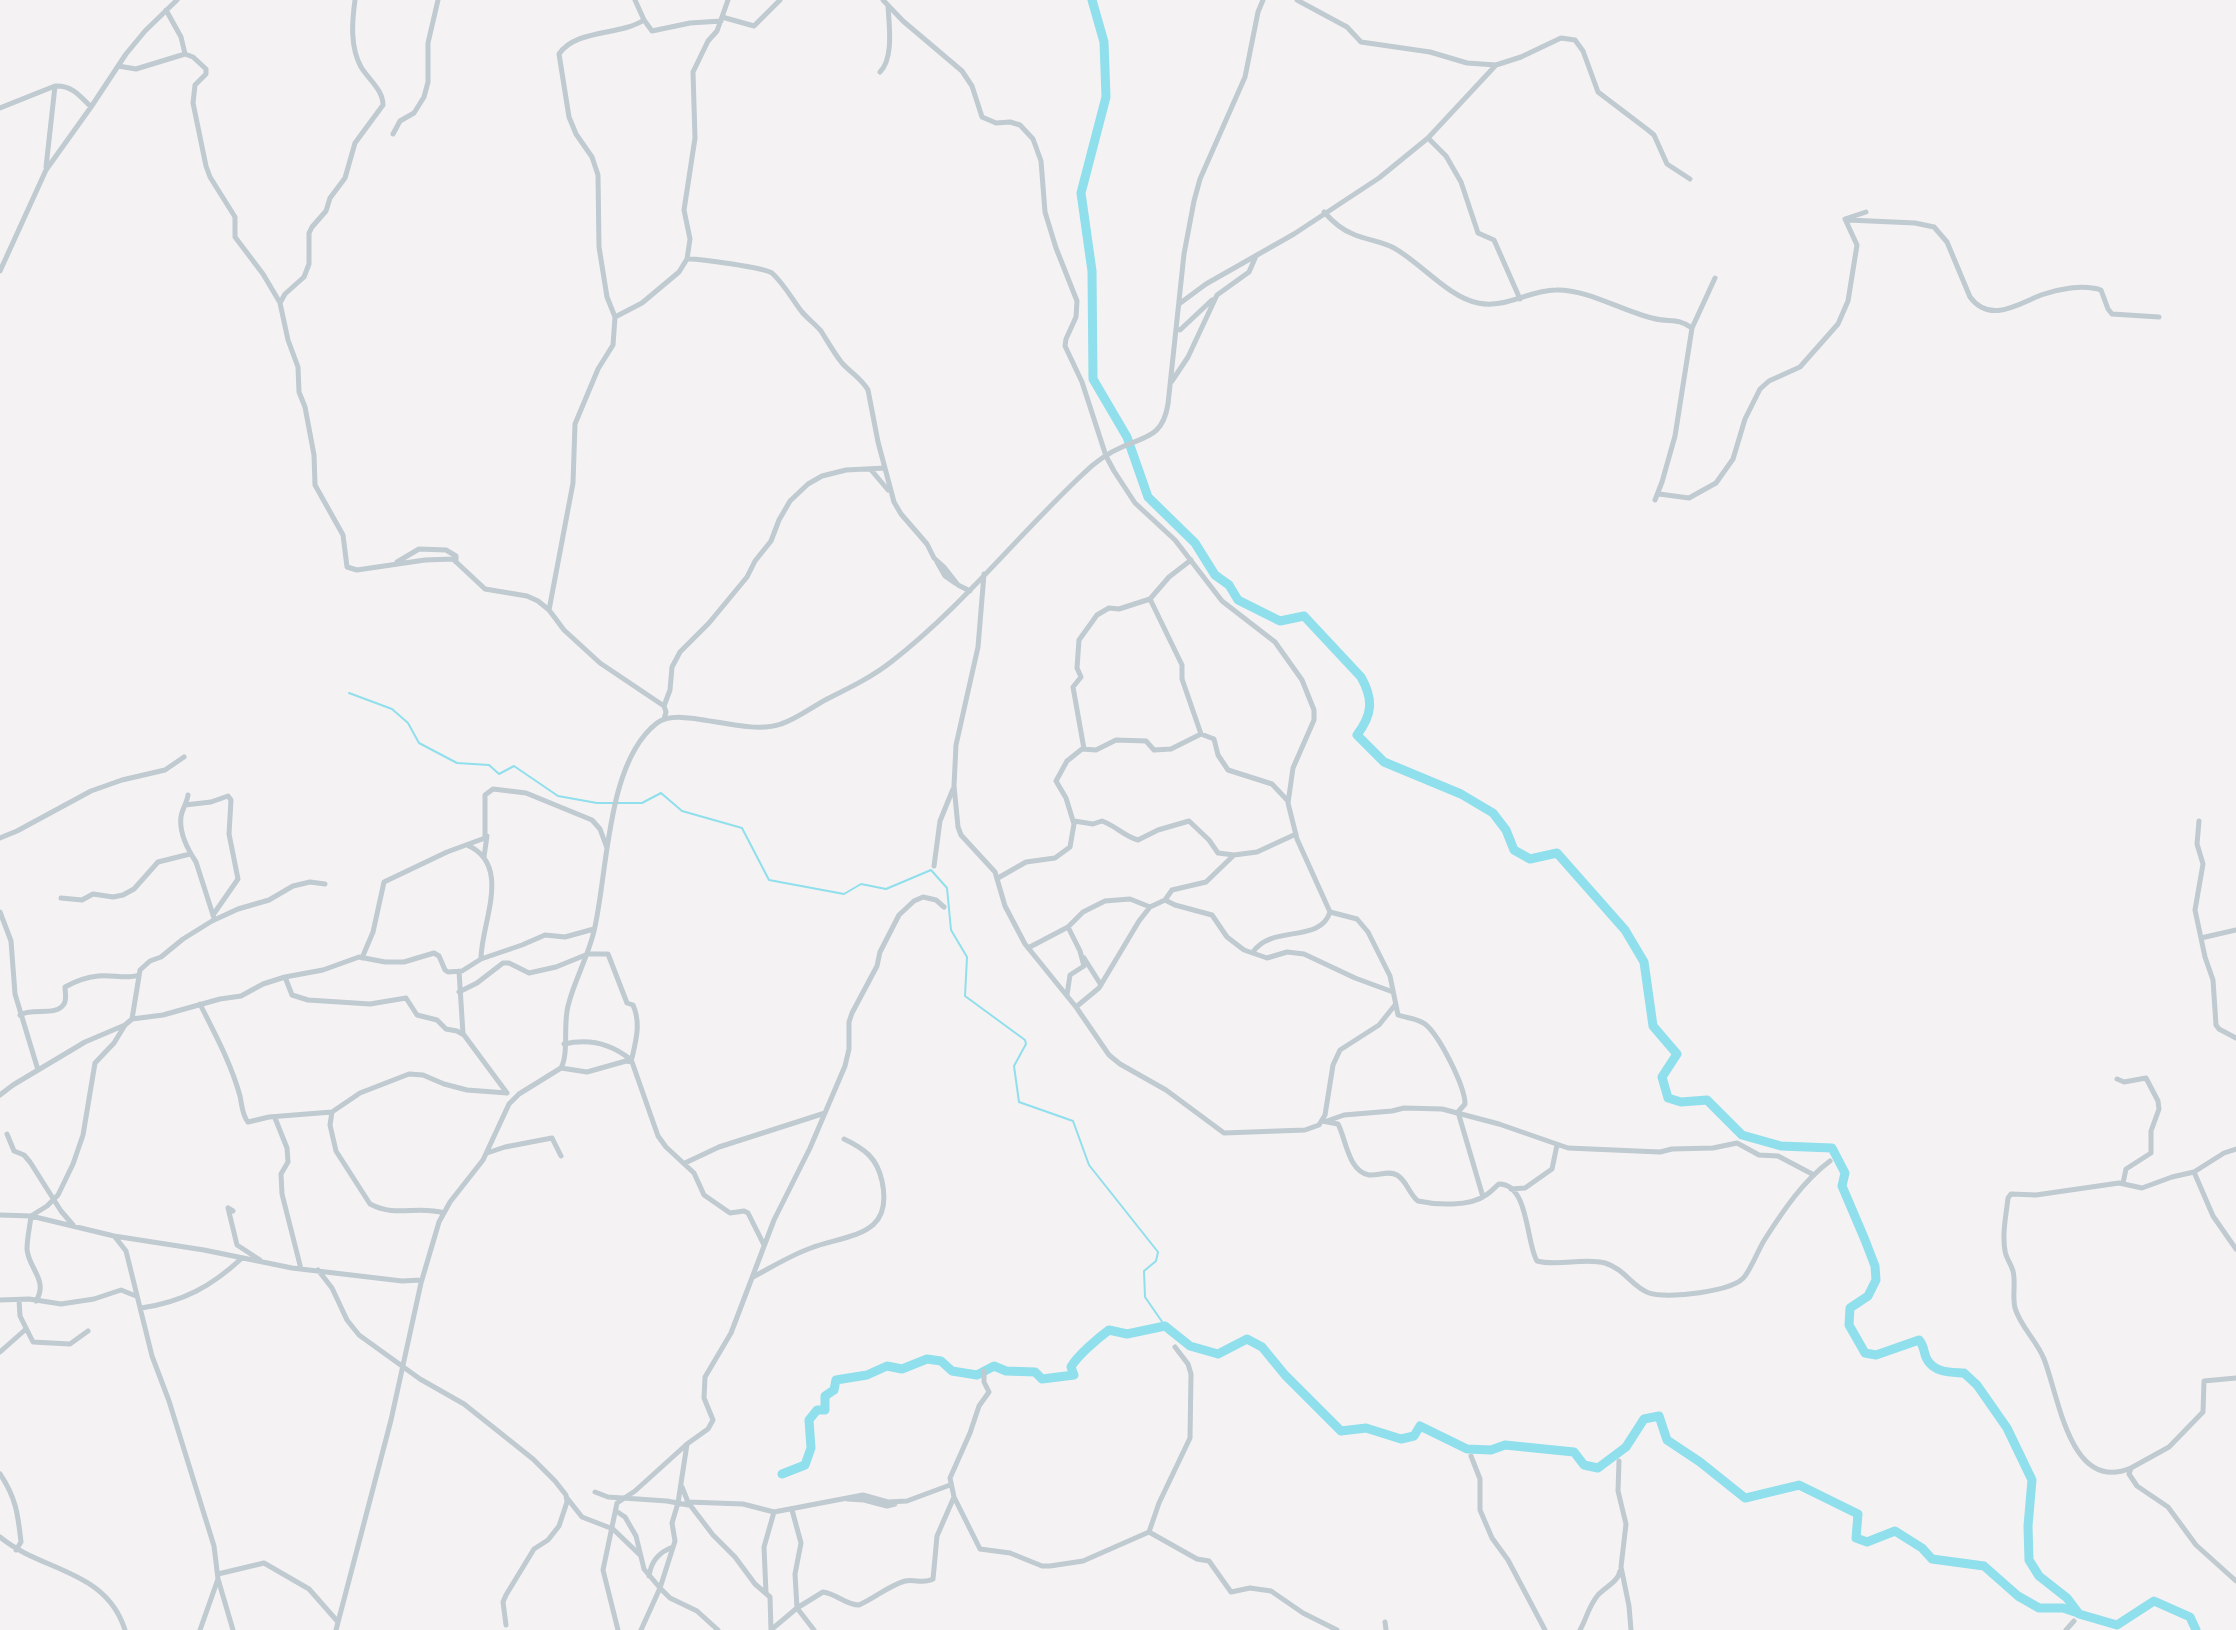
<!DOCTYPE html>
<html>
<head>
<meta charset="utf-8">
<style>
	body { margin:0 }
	canvas { display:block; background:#f4f2f2 }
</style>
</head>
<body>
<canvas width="2236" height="1630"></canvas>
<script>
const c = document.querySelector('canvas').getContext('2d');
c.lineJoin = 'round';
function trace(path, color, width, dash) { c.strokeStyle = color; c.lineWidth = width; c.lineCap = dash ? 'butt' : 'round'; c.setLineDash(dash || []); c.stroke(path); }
const stream = new Path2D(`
	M349 693 392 709 408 723 419 743 457 763 489 765 499 774 514 766 558 796 597 803H642L661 793 682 811 742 828 769 880 844 894 861 884 886 889 931 870 947 888 951 930 967 957 965 996 1025 1040 1026 1044 1014 1066 1019 1102 1073 1121 1089 1165 1158 1252 1156 1261 1144 1271 1145 1297 1165 1326`);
const river = new Path2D(`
	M1092 0 1104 42 1106 97 1081 193 1092 271 1093 379 1127 437 1148 497 1195 543 1215 575 1229 585 1238 600 1280 621 1304 616 1361 677C1374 700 1372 715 1357 735L1384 762 1461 794 1493 813 1506 830 1514 850 1530 859 1557 853 1625 930 1644 962 1653 1026 1677 1054 1662 1077 1668 1098 1681 1102 1707 1100 1742 1135 1781 1146 1832 1148 1845 1173 1842 1186 1865 1240 1875 1266 1876 1280 1868 1296 1850 1308 1849 1325 1865 1353 1876 1355 1919 1340C1925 1346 1923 1354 1928 1361 1936 1373 1951 1372 1964 1373L1977 1385 2007 1428 2032 1480 2028 1526 2029 1560 2039 1576 2067 1598 2079 1614 2117 1625 2154 1601 2190 1617 2196 1630
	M782 1474 805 1465 811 1448 809 1420 817 1410H825V1396L834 1390 836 1380 867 1375 887 1366 902 1369 927 1359 941 1361 952 1371 977 1375 994 1366 1006 1371 1035 1372 1042 1379 1074 1375 1071 1367C1077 1356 1098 1338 1109 1330L1127 1334 1165 1326 1190 1346 1218 1354 1247 1339 1262 1347 1285 1375 1341 1431 1366 1428 1401 1439 1414 1436 1420 1426 1467 1449 1491 1450 1505 1445 1574 1452 1584 1465 1598 1468 1626 1447 1644 1419 1659 1416 1667 1440 1700 1462 1745 1498 1799 1485 1858 1514 1856 1538 1867 1542 1895 1531 1922 1548 1932 1559 1984 1566 2018 1596 2039 1608H2063L2078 1613`);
const minor = new Path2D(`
	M355 0C352 22 350 47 361 67 369 80 383 90 383 105L355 143 345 178 330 198 326 211 312 227 309 233V264L304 277 285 294 280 303 288 340 298 367 299 392 305 407 314 455 315 485 343 535 347 567 357 570 425 560 453 559 485 589 527 596 538 601 549 610 564 630 600 663 664 706
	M635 0 644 20 652 31 690 23 721 21
	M883 0 903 21 962 71 972 86 982 117 996 123 1010 122 1020 125 1033 139 1041 161 1045 212 1056 248 1077 301 1076 317 1066 339 1065 346 1082 382 1106 456 1114 471 1135 503 1175 540 1222 601 1275 642 1302 680 1314 710V720L1293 768 1288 803 1297 839 1330 912 1357 919 1368 932 1390 976 1398 1015C1406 1018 1417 1018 1425 1024 1439 1035 1465 1086 1465 1104L1458 1112 1483 1197
	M1297 0 1347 27 1361 42 1430 52 1467 63 1496 65 1521 57 1561 38 1575 40 1583 51 1598 92 1648 130 1654 135 1667 164 1690 179
	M166 10 181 37 185 54
	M722 17 754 26 780 0
	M118 66 136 69 185 54 193 57 206 69V74L195 85 193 103 206 166 210 177 235 217V237L263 274 279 301
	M880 72C894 58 889 25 888 6
	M0 108 55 86C72 85 80 96 91 107
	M393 134 400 121 414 113 424 97 428 82V43L438 0
	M1428 138 1446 156 1461 182 1478 233 1494 240 1520 299
	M46 167 55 86
	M1324 212C1332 221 1342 230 1353 234 1366 240 1381 241 1394 248 1421 263 1448 297 1478 303 1506 309 1529 290 1556 290 1587 289 1622 311 1652 318 1669 323 1677 317 1692 328
	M1848 220 1915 223 1934 227 1947 242 1970 297C1990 324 2018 304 2041 295 2058 289 2083 284 2101 290L2108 309 2112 314 2159 317
	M687 259C697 258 765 268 772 273 784 284 792 299 802 312 808 319 815 324 821 331 828 342 834 353 842 363 851 373 861 378 868 390L878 442 894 502 901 514 927 544 934 558 944 567 958 585 970 591
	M0 271 46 170 91 107 126 54 145 31 177 0
	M1179 304 1206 284 1294 234 1379 178 1428 138 1496 65
	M615 317 642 303 679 272 687 259 690 239 684 210 695 138 693 72 708 41 717 31 728 0
	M1177 329 1180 330 1212 300
	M1172 381 1188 357 1217 295 1249 272 1256 256
	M872 471 888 490
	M1659 494 1689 498 1716 483 1733 459 1745 419 1760 389 1769 381 1800 367 1838 324 1848 301 1857 245 1845 219 1866 212
	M1655 500 1662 482 1675 436 1692 328 1715 278
	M397 562 419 549 446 550 456 556V562
	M937 562 945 576 955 583
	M984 574 978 647 956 745 954 786 958 827 961 835 995 872 1005 906 1025 944 1076 1007 1109 1055 1120 1064 1166 1090 1224 1133 1305 1130 1319 1125 1325 1115 1333 1065 1340 1050 1379 1025 1395 1005
	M1150 599 1182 665V679L1201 734 1214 739 1218 755 1228 770 1272 784 1287 800
	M549 610 573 483 575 424 598 369 613 345 615 317 607 297 599 247 598 175 592 157 576 134 569 117 559 54C576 29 619 36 644 20
	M664 719 666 712 664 706 670 690 672 667 680 652 709 623 747 577 755 561 771 541 779 520 790 501 808 484 822 476 846 470 885 468
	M1084 749 1073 687 1081 677 1077 668 1079 640 1097 615 1109 608 1119 609 1150 599 1169 577 1191 560
	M188 795C187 803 182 809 181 817 179 832 188 850 196 862L214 918
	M185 805 211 802 228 796 231 800 229 834 238 879 213 915
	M1074 821 1093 824 1102 821C1116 826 1124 836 1138 840L1158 830 1189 821 1209 840 1218 853 1234 855
	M2199 821 2197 844 2203 864 2195 910 2205 957 2213 980 2216 1025 2219 1029 2236 1038
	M0 838 17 831 91 791 122 780 165 770 184 757
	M467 845C513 865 481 923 481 959
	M484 857 487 836
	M934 866 940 821 953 789
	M998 878 1026 862 1055 858 1070 847 1074 824 1066 798 1056 781 1067 761 1082 749 1096 750 1116 740 1146 741 1154 750 1171 749 1201 734
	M61 898 82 900 93 894 113 897 123 895 134 889 158 862 190 854
	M1165 900 1172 890 1206 882 1234 855 1257 852 1296 834
	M0 912 11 941 15 994 38 1070
	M2201 938 2236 930
	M1028 948 1068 927 1083 912 1105 901 1130 899 1150 907 1165 900 1175 905 1212 915 1227 937 1244 950 1267 958 1287 952 1304 954 1355 978 1393 992
	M1253 952C1272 924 1320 944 1330 912
	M362 958 373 932 384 882 447 852 485 838V795L493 789 526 793 592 820 600 829 607 848
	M1084 958 1101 985
	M459 971 463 1034
	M285 977 292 995 308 1000 370 1004 406 998 417 1015 437 1020 446 1029 457 1031 464 1035 507 1093
	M459 992 477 983 503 963H509L529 973 556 967 588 954H608L627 1003 633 1005C641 1023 636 1040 632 1058L629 1060
	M1067 995 1070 975 1084 966 1080 951 1068 927
	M200 1004C215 1034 231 1063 240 1096 242 1105 242 1115 248 1122L269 1117 332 1112 360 1093 409 1074 423 1075 444 1084 467 1090 507 1093
	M1076 1007 1099 988 1139 921 1150 907
	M20 1015C32 1007 56 1017 64 1004 67 1000 65 992 65 987 74 982 87 977 98 976 113 974 125 980 139 975
	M132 1019 140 970 150 961 161 957 183 939 212 921 238 909 269 900 293 886 310 882 325 884
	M564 1044C589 1038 610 1043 630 1059
	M561 1068 587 1072 626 1061 632 1062 658 1136 666 1147 694 1173 704 1195 730 1213 744 1211 748 1213 764 1245
	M2117 1079 2124 1082 2146 1078 2158 1101 2159 1109 2151 1131V1153L2126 1169 2123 1183
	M0 1095 13 1085 85 1042 125 1025 132 1019 163 1015 220 999 241 996 263 984 285 977 323 970 359 957 385 962H404L434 953 439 956 445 970 448 972 462 971 481 959 522 945 545 935 565 937 594 929
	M332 1112 330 1125 336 1151 370 1204C397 1218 416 1205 444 1213
	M275 1118 287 1148 288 1162 281 1174 282 1194 301 1269
	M1322 1121 1338 1124C1346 1139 1348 1171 1369 1175 1379 1176 1388 1170 1397 1175 1407 1181 1409 1194 1418 1201 1436 1205 1470 1207 1486 1195 1491 1192 1495 1187 1499 1184 1529 1184 1526 1243 1537 1261 1559 1267 1583 1257 1605 1263 1625 1269 1632 1287 1649 1293 1666 1299 1735 1292 1745 1276 1753 1265 1758 1250 1765 1239 1783 1211 1803 1181 1830 1161
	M1327 1121 1344 1115 1392 1111 1404 1108 1442 1109 1499 1124 1568 1148 1660 1152 1672 1149 1713 1148 1737 1143 1759 1155 1778 1156 1814 1175
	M7 1134 14 1151 24 1155 30 1162 61 1211 73 1225
	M487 1153 505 1147 552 1138 561 1156
	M685 1163 719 1147 825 1113
	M2194 1172 2213 1216 2236 1249
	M1511 1189 1525 1188 1552 1169 1557 1145
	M233 1211 228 1208 237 1245 260 1260
	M0 1215 31 1216 114 1236 204 1250 292 1268 402 1281 421 1280
	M115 1237 126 1251 152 1356 169 1401 214 1546 218 1579 200 1630
	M318 1270 332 1288 347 1320 359 1335 420 1379 464 1404 533 1459 555 1481 566 1495 567 1502 559 1526 548 1540 534 1549 506 1595 503 1602 506 1625
	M753 1277C772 1267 791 1255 811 1248 849 1234 894 1237 882 1181 877 1158 865 1149 844 1139
	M0 1300 29 1299 61 1304 94 1299 121 1290 136 1296
	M19 1300 20 1316 33 1342 70 1344 88 1331
	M36 1301C49 1280 28 1268 27 1249 27 1238 30 1226 31 1216L47 1206 58 1195 73 1164 83 1135 95 1063 114 1043 125 1025
	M141 1308C183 1302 212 1286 242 1258
	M0 1352 26 1329
	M984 1371V1382L989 1392 979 1406 970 1433 950 1478 954 1497 980 1549 1010 1553 1042 1566H1050L1083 1561 1149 1532 1159 1503 1190 1438 1191 1374 1188 1364 1175 1347
	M2236 1378 2204 1381 2203 1412 2169 1447 2131 1468 2129 1474 2137 1486 2168 1507 2196 1545 2236 1581
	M1471 1456 1480 1479V1510L1492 1538 1508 1560 1545 1630
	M1619 1461 1618 1491 1626 1524 1621 1567 1629 1606 1631 1630
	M2131 1468C2070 1494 2059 1397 2044 1359 2037 1341 2020 1326 2015 1308 2012 1295 2016 1283 2013 1271 2011 1264 2006 1258 2005 1251 2002 1233 2006 1216 2008 1198L2011 1194 2036 1195 2119 1183 2142 1188 2172 1177 2194 1172 2224 1153 2236 1149
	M0 1474C16 1498 18 1514 21 1542L16 1550
	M682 1487 688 1502 743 1504 774 1512 863 1495 888 1502 907 1501 950 1485
	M595 1492 608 1497 667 1501 688 1505
	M567 1498 582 1517 613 1529 640 1555
	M847 1499 864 1500 887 1506 895 1504
	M687 1501 713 1535 735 1557 755 1584 770 1597 771 1630
	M792 1510 801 1543 795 1574 797 1608 814 1630
	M616 1511 625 1517 636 1536 644 1569 660 1588 641 1630
	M1149 1532 1197 1559 1209 1561 1231 1592 1250 1588 1271 1591 1303 1613 1337 1630
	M0 1537C42 1572 106 1569 125 1630
	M218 1574 264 1563 309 1589 338 1622
	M649 1576C651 1561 659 1552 673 1547
	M218 1579 233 1630
	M766 1593 764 1547 774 1512
	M1385 1622 1386 1630
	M336 1630 391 1420 421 1283 439 1222 450 1202 483 1160 509 1104 519 1094 561 1068C569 1054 563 1024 568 1006 574 981 588 957 594 931 608 873 606 762 657 723 680 705 745 737 781 724 797 719 812 707 827 699 849 688 872 677 891 662 962 607 1018 535 1083 474 1094 463 1108 453 1122 447 1147 436 1163 436 1168 404L1184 254 1194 201 1200 179 1245 77 1258 12 1263 0
	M618 1630 603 1570 617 1503 635 1491 687 1444
	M718 1630 697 1611 670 1598 660 1588 675 1541 672 1523 678 1503 687 1444 708 1429 713 1420 704 1398 705 1377 731 1333 774 1220 810 1148 845 1066 849 1049V1022L852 1013 877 966 880 952 899 915 914 901 923 897 936 900 944 907
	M771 1630 797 1608 823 1592C837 1594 846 1605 859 1605 875 1598 888 1586 905 1581 915 1579 924 1584 933 1579L937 1536 954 1497
	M1580 1630C1587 1618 1588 1607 1598 1595 1605 1587 1618 1582 1620 1571
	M2066 1630 2074 1621`);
trace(stream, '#90dfec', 2);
trace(river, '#90dfec', 9);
trace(minor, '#c0cad1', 5);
</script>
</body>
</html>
